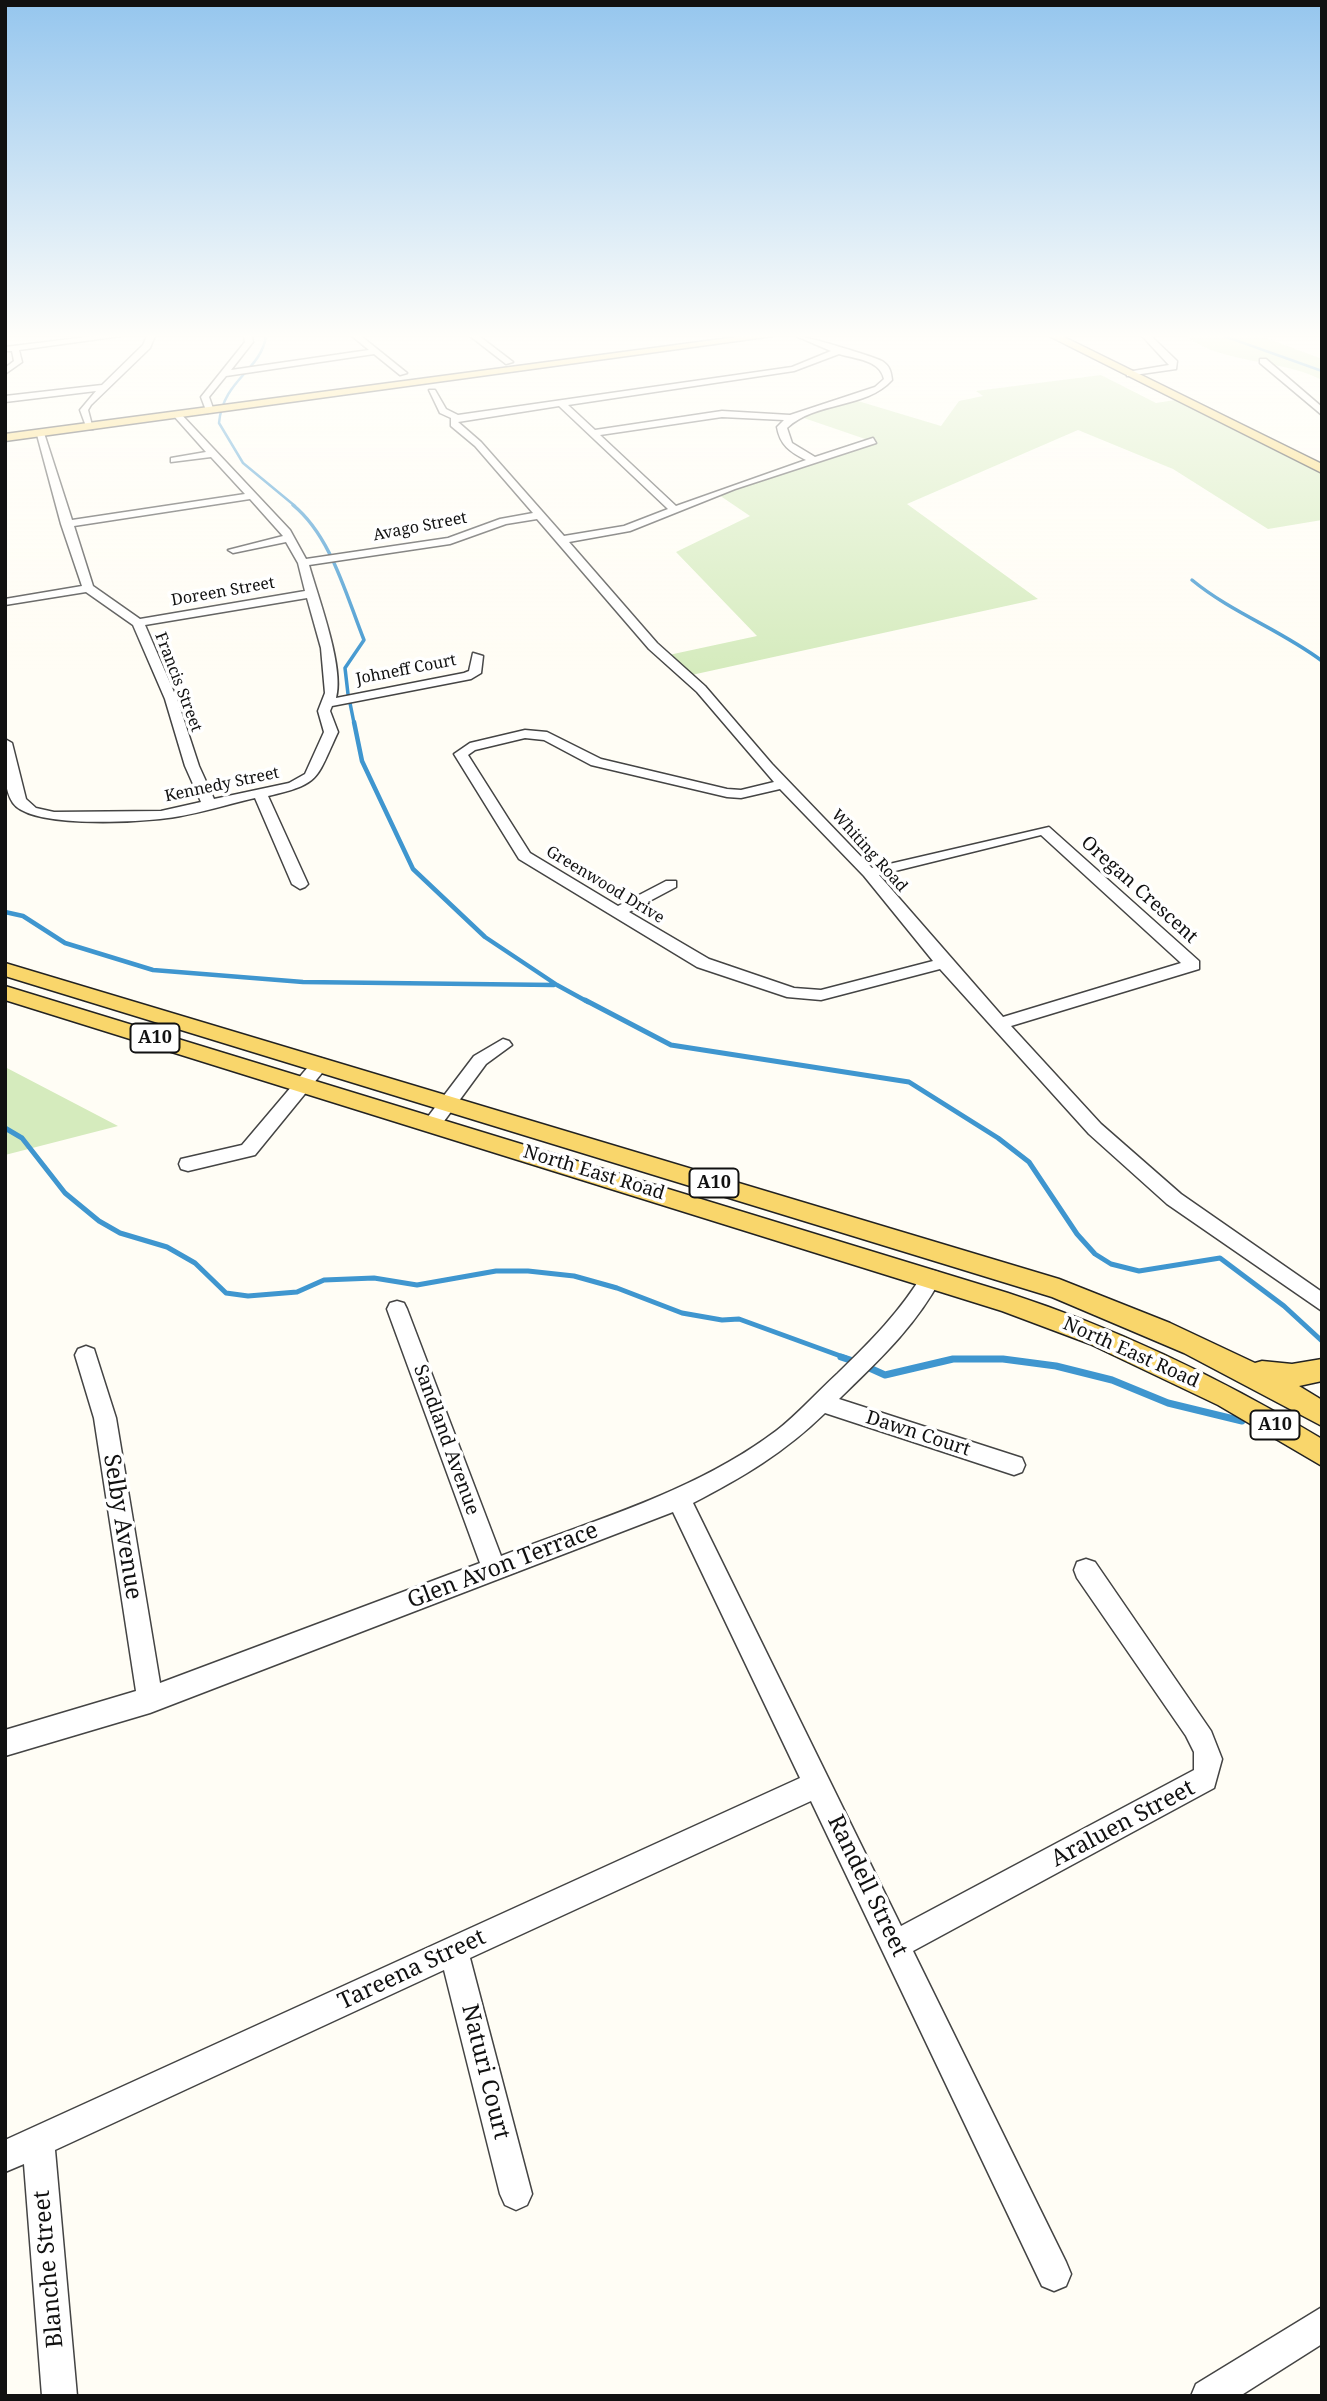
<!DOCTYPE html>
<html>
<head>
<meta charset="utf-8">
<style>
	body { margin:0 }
	#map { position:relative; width:1327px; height:2401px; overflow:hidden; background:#fffdf5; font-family:"Noto Serif",serif }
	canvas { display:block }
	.frame { position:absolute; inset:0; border:7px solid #111; pointer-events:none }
</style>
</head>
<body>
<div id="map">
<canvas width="1327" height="2401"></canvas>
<div class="frame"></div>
</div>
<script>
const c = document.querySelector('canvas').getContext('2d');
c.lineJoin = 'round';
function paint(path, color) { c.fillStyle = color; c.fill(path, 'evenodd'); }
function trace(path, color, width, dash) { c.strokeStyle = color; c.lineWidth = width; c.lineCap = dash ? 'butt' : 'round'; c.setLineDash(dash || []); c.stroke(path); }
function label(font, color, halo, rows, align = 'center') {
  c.font = font + ' "Noto Serif",serif'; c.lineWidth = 7; c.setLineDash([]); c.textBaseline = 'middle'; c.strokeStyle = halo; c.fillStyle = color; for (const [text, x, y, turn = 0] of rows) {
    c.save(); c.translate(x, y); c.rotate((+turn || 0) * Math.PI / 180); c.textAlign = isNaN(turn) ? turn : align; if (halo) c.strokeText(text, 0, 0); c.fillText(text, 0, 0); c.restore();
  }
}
const green = new Path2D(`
	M1186 336H1261L1322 359V380C1280 358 1223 365 1186 336Z
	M1101 375 1156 403 1181 399 1322 469V520L1268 529 1173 469 1078 430 907 504 1038 599 687 676 664 656 757 636 676 552 750 516 716 493 871 441 795 415 848 398 941 426 959 401 983 396 976 391Z
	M5 1067 118 1126 5 1155Z`);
const streamFar4 = new Path2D(`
	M266 336C261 371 223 379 219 423L243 463 295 506
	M1224 336 1322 371`);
const streamFar3 = new Path2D(`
	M293 505C331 536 346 595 364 640L345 668 348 694
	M1192 580C1232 613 1281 630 1322 661
	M350 703 354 723`);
const streamFar2 = new Path2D(`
	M354 722 362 761 413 869 485 937 557 985 588 1002
	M5 912 23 916 65 943 153 970 303 982 554 985`);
const streamFar1 = new Path2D(`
	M585 1000 671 1045 909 1082 998 1138 1029 1162 1077 1234 1095 1254 1111 1264 1139 1271 1220 1258 1284 1306 1322 1341
	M5 1128 22 1138 65 1193 99 1221 120 1233 167 1247 195 1263 226 1293 248 1296 297 1292 324 1280 374 1278 417 1285 496 1271H528L574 1276 617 1288 682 1313 722 1320 739 1319 846 1358`);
const stream = new Path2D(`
	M841 1357 856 1362
	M865 1366 885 1375 953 1359H1003L1056 1366 1112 1380 1168 1403 1242 1421`);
const minor = new Path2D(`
	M95 336H121L19 350 22 362 5 374V368L14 361 12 351H5V347Z
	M147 336H155L150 348 91 405 88 410 93 429H87L80 410 96 391 5 402V396L102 385 143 345Z
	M244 336H252L253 342 231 370 369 350 352 336H361L407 373 400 375 374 354 226 376 209 397 214 411 207 413 201 397 245 342Z
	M470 336H479L513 362 506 364Z
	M796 336C806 336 872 356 882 361 890 366 891 372 892 380 866 409 815 401 787 428L792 443 815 457 873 438 876 443 735 489 630 531 569 542 657 643 705 686 772 764 872 868 1049 827 1199 961V969L1011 1026 1101 1124 1181 1194 1322 1292V1311L1167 1204 1089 1134 940 969 821 1000 787 997 697 967 519 859 454 754 470 743 525 730 547 732 601 759 727 789 741 790 774 782 697 692 649 649 537 519 506 524 450 544 309 565C317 594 345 668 336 698L464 673 469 671 473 653 483 656 481 673 471 679 332 706 330 711 338 732C316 779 321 784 268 796L308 884 305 887 300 889 292 884 255 798C224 805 192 816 160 819 130 822 31 828 13 803 2 787 5 758 5 739L12 743 26 799 36 808 54 812 161 811 201 802 185 766 165 699 133 625 86 592 5 605V599L82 586 61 524 36 431 44 433 72 520 245 494 211 457 171 462V458L206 452 173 415 180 413 290 530 306 559 448 538 500 519 533 513 475 446 451 426V418L440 413 429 390H435L446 409 458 415 792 367 831 351ZM839 354C856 359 880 360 884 379L875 387 790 415 722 411 595 430 568 405 794 371ZM559 406 668 509 624 526 564 536 481 442 458 422ZM722 417 784 420 777 427C780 445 790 452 806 460L676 506 600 435ZM250 499 283 536 228 550 233 553 286 542 298 563 305 591 140 619 93 586 74 526ZM307 598 321 648 325 693 318 711 324 732 305 774 289 783 214 799 199 766 177 699 145 625ZM525 738 544 740 591 765 727 797 741 798 780 789 864 876 933 961 821 990 794 988 709 959 629 912 676 887V881H666L618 906 530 853 468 755 475 750ZM1041 835 1181 963 1003 1017 879 875Z
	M1142 336H1151L1177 361 1176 369 1127 376V372L1169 365Z
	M1260 359H1266L1322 407V415L1260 363Z
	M503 1039 509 1041 512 1045 486 1064 439 1128H427L424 1123 427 1118 474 1056Z
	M320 1058 326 1060 329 1064 326 1068 255 1155 188 1171 181 1169 179 1164 181 1159 242 1145 314 1060Z
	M931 1270 938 1272 941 1278C916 1326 878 1361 839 1399L1022 1458 1025 1465 1022 1472 1014 1475 825 1413C784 1453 743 1477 693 1503L901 1926 1194 1770V1752L1186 1736 1077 1578 1074 1570 1077 1562 1086 1559 1095 1562 1211 1731 1222 1759 1214 1788 913 1951 1066 2262 1071 2274 1066 2286 1054 2291 1042 2286 811 1801 470 1958 532 2194 527 2205 516 2210 505 2205 500 2194 444 1970 55 2150 77 2396H42L24 2164 5 2172V2140L800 1778 673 1512 150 1713 5 1756V1730L136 1691 94 1418 75 1355 78 1349 86 1346 94 1349 116 1418 160 1683 480 1563 387 1309 390 1303 397 1301 404 1303 407 1309 501 1556C594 1520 695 1492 776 1431 798 1414 817 1392 838 1373 871 1341 900 1312 924 1272Z
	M1322 2307V2344L1240 2396H1191L1196 2384Z`);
const major = new Path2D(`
	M744 336H773L5 441V434Z
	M1049 336H1062L1322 464V473Z
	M5 963 1059 1279 1170 1323 1255 1363 1262 1361 1292 1364 1322 1359V1381L1299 1386 1322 1400V1426L1184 1353 1052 1297 5 976Z
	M5 986 1008 1293C1119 1329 1222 1379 1322 1439V1466L1218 1405 1090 1344 1002 1311 5 1000Z`);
const farStreetnames = [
	["Avago Street",420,527,-11],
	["Doreen Street",223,592,-10],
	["Johneff Court",406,670,-11],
	["Francis Street",178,682,69],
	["Kennedy Street",222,785,-12],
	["Whiting Road",869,851,48],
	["Greenwood Drive",605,885,31]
];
const shields = [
	[155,1038,49],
	[714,1183,49],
	[1275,1425,49]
];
const shieldNames = [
	["A10",155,1038],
	["A10",714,1183],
	["A10",1275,1425]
];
const streetNames = [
	["Oregan Crescent",1139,890,42],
	["North East Road",594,1173,17],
	["North East Road",1131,1353,24],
	["Dawn Court",918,1434,18],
	["Sandland Avenue",446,1440,70]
];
const nearStreetnames = [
	["Selby Avenue",122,1527,81],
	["Glen Avon Terrace",503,1566,-21],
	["Araluen Street",1123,1824,-28],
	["Randell Street",867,1886,64],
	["Tareena Street",412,1970,-25],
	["Naturi Court",485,2072,76],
	["Blanche Street",49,2269,-95]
];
paint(green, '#d5ebbd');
trace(streamFar4, '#3f96cf', 2.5);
trace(streamFar3, '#3f96cf', 3.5);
trace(streamFar2, '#3f96cf', 4.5);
trace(streamFar1, '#3f96cf', 5);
trace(stream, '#3f96cf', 7);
trace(minor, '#444', 3);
trace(major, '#222', 3);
paint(minor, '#fff');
paint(major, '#f9d66b');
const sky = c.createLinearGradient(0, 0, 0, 672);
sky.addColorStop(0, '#95c6ee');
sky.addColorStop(0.5, '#fffefa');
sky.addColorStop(1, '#fffefa00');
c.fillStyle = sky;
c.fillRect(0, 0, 1327, 672);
label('16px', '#111', '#fff', farStreetnames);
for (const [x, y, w] of shields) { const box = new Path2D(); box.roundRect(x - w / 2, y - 14.5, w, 29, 5); c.fillStyle = '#fff'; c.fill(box); trace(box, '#111', 2); }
label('bold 18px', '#111', null, shieldNames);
label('19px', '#111', '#fff', streetNames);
label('23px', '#111', '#fff', nearStreetnames);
</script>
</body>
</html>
